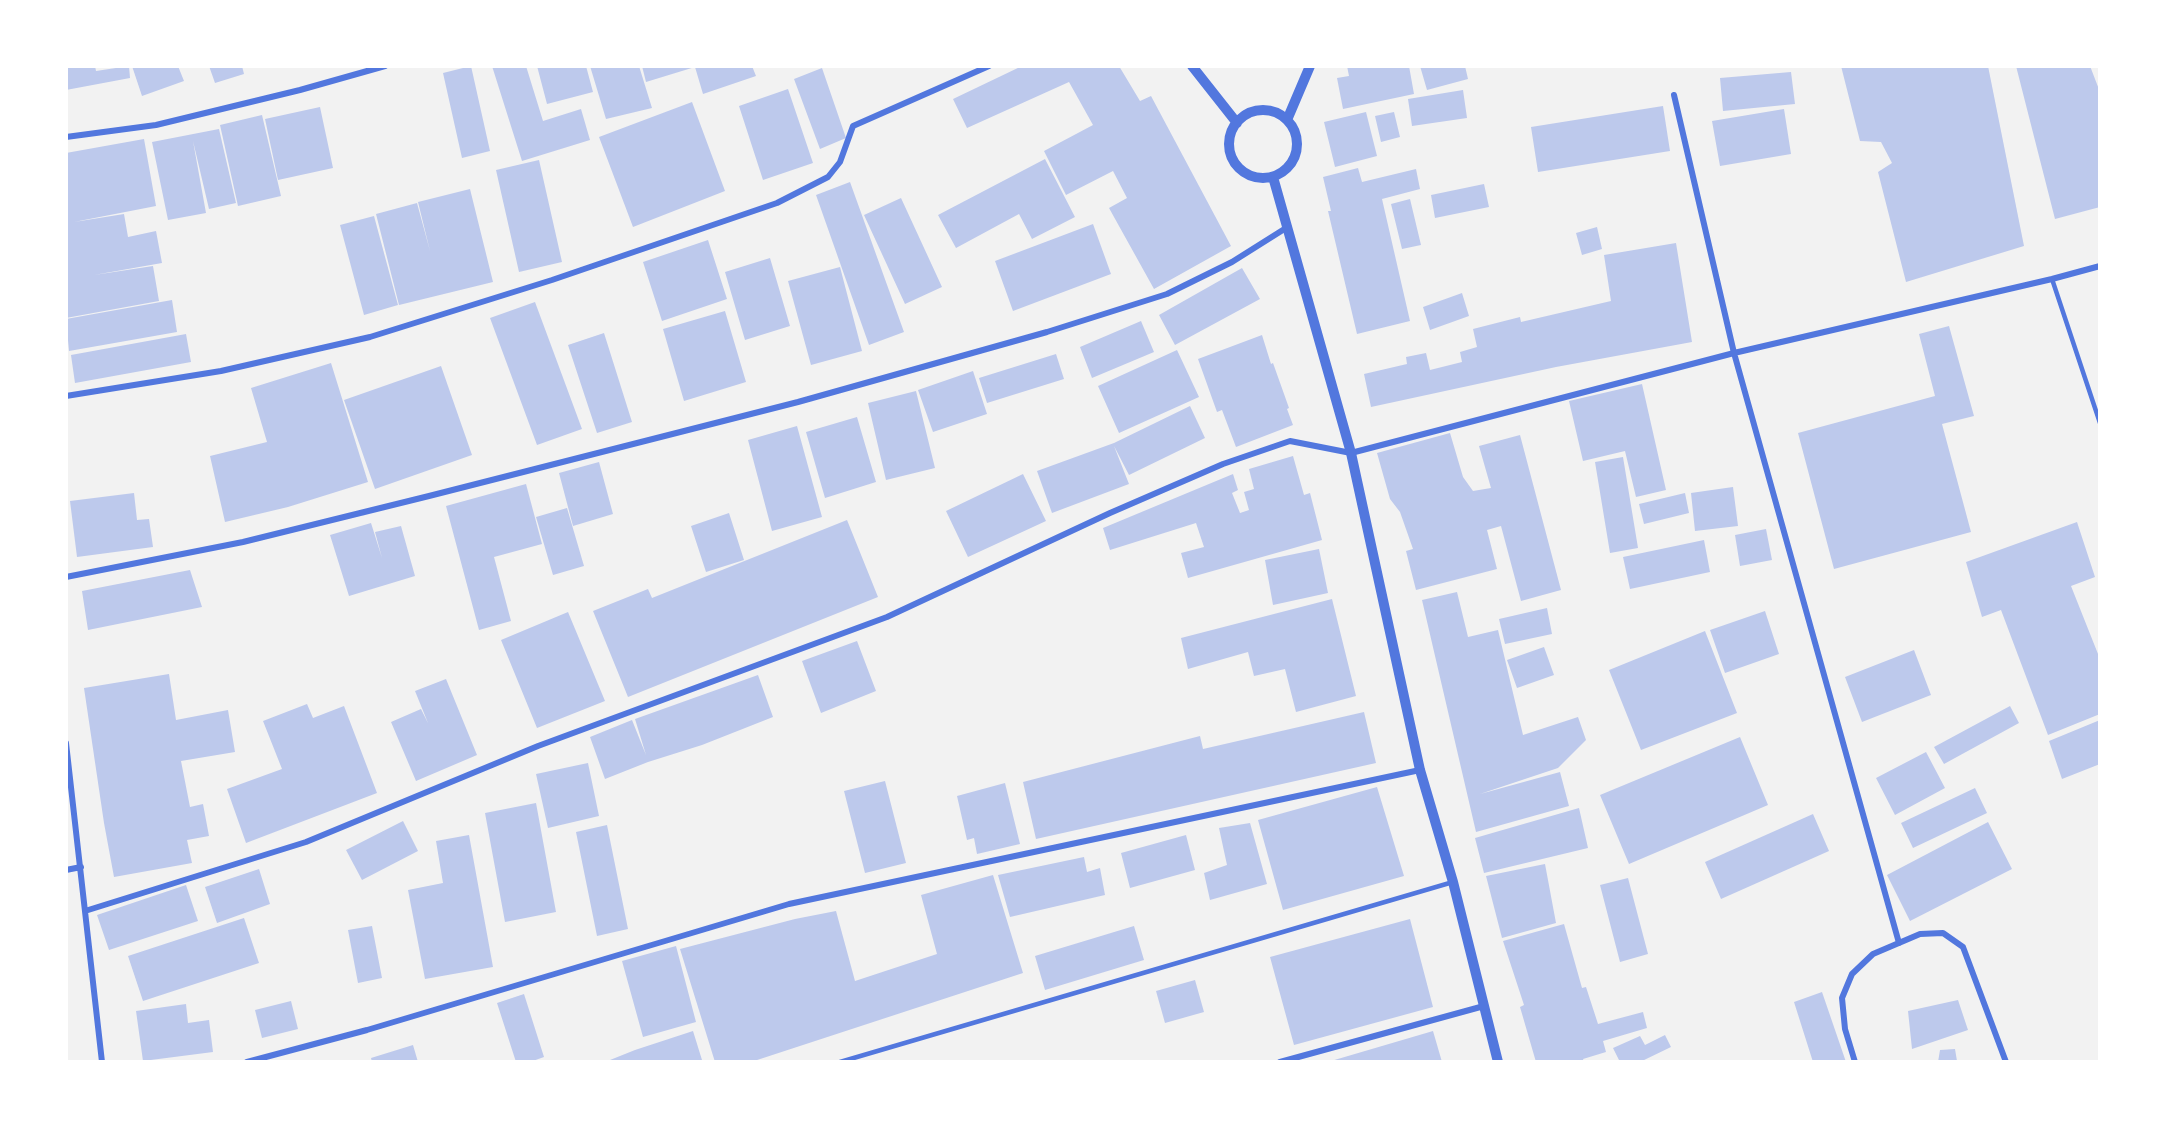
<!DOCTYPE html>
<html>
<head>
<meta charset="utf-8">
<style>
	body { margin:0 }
	#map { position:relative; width:2166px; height:1128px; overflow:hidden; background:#f2f2f2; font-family:Ubuntu,sans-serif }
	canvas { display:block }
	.frame { position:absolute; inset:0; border:68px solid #fff; pointer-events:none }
</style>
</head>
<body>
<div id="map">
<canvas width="2166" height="1128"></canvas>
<div class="frame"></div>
</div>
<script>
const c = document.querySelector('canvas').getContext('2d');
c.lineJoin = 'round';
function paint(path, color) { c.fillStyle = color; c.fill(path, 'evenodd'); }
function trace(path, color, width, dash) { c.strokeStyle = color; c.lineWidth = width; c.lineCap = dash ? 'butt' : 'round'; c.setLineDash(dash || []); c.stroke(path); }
const building = new Path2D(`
	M66 66H95L96 71 129 66 130 78 66 90Z
	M132 66H178L184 81 142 96Z
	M209 66H242L244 74 215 83Z
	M471 66 490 151 462 158 443 73Z
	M492 66H526L543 121 581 109 590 140 522 161Z
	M537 66H586L593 92 547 104Z
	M590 66H639L652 108 606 119Z
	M642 66H752L756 76 703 94 695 67 646 82Z
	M1022 66H1119L1140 101 1151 96 1231 246 1154 289 1109 208 1127 198 1113 171 1066 195 1044 151 1093 125 1069 82 967 128 953 99Z
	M1347 66H1409L1414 94 1343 109 1337 78 1349 76Z
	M1420 66H1465L1468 79 1427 90Z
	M1841 66H1988L2024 246 1906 282 1878 172 1892 163 1881 142 1860 141Z
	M2016 66H2090L2100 92V207L2055 219Z
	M822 68 846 138 820 149 794 79Z
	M1791 72 1795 104 1723 111 1720 78Z
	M788 89 813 163 763 180 739 106Z
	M1463 90 1467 118 1412 126 1408 99Z
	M692 102 725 191 633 227 599 137Z
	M1663 106 1670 151 1538 172 1531 127Z
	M320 107 333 168 278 180 265 119Z
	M1784 109 1791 154 1720 166 1712 121Z
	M1366 112 1377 156 1335 167 1324 122Z
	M1394 112 1400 137 1381 142 1375 116Z
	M262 115 281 196 238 206 220 125Z
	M219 129 236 203 209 209 193 141 206 213 168 220 152 142Z
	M144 139 156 206 74 222 124 214 128 237 156 231 162 263 94 275 153 266 159 301 66 318V153Z
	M1045 159 1075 217 1032 239 1019 214 956 248 938 215Z
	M539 160 562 262 519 272 496 170Z
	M1358 168 1362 182 1416 169 1420 189 1382 199 1410 321 1357 334 1328 211H1331L1323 177Z
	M850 182 904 332 869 345 816 195Z
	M1484 184 1489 207 1435 218 1431 195Z
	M470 189 493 282 399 305 376 214 417 203 430 251 418 202Z
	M901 198 942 287 905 304 864 215Z
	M1410 199 1421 245 1402 249 1391 204Z
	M374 216 398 305 364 315 340 225Z
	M1093 224 1111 274 1013 311 995 261Z
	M1597 227 1602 249 1582 255 1576 233Z
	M708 240 727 299 662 321 643 262Z
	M1676 243 1692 342 1556 367 1371 407 1364 374 1407 364 1406 357 1426 353 1430 370 1462 362 1460 352 1477 347 1473 329 1520 317 1521 322 1611 301 1604 255Z
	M770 258 790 326 745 340 725 272Z
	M840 267 862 351 811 365 788 281Z
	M1242 268 1260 299 1175 345 1159 315Z
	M1462 293 1469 316 1430 330 1423 307Z
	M172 300 177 332 69 351 66 319Z
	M535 302 582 429 537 445 490 318Z
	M725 311 746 382 684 401 663 329Z
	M1141 321 1154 352 1092 378 1080 347Z
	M1949 326 1974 416 1942 424 1971 532 1834 569 1798 433 1935 396 1919 334Z
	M604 333 632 422 597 433 568 345Z
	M186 334 191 362 75 383 71 355Z
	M1262 335 1271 364 1273 363 1289 408 1287 409 1293 425 1236 447 1222 410 1217 412 1198 359Z
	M1177 350 1199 397 1119 433 1098 386Z
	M1056 354 1064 379 987 403 979 378Z
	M331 363 368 482 288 507 225 522 210 456 267 442 251 388Z
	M441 366 472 455 375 489 344 400Z
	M973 371 987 414 933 432 918 390Z
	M1642 384 1666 490 1636 497 1625 451 1583 461 1569 401Z
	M916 391 935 468 886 480 868 403Z
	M1190 406 1205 438 1129 475 1114 446 1129 484 1052 513 1037 471 1114 443Z
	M857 417 876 482 825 498 806 432Z
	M797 426 822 517 772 531 748 440Z
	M1450 433 1463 477 1473 491 1491 488 1479 446 1520 435 1561 590 1521 601 1501 526 1487 530 1497 569 1416 590 1406 551 1413 549 1400 512 1390 499 1377 453Z
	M1293 456 1304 495 1310 493 1322 540 1188 578 1181 553 1204 547 1196 523 1110 550 1103 528 1233 474 1238 490 1232 493 1240 513 1249 510 1244 492 1254 489 1249 469Z
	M1623 457 1638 548 1610 553 1595 462Z
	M599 462 613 514 573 526 559 473Z
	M1023 474 1046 521 968 557 946 511Z
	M526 484 542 544 494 557 511 621 479 630 446 506Z
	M1733 487 1738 526 1695 531 1691 493Z
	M134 493 137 520 149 519 153 547 77 557 70 501Z
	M1685 493 1689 513 1644 524 1639 504Z
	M567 508 584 566 553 575 536 517Z
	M729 513 744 560 706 572 691 526Z
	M847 520 878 597 628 697 593 611 648 589 652 598Z
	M2077 522 2095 577 2071 586 2100 659V714L2048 735 2001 610 1982 617 1966 562Z
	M371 523 382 558 375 532 401 526 415 576 349 596 330 535Z
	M1766 529 1772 560 1740 566 1735 535Z
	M1704 540 1710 572 1630 589 1623 557Z
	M1319 549 1328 593 1273 605 1265 560Z
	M190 570 202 607 88 630 82 591Z
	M1457 592 1468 637 1498 630 1523 735 1578 717 1586 740 1558 768 1480 794 1560 772 1569 806 1476 832 1422 600Z
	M1332 599 1356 696 1296 712 1285 669 1254 676 1248 652 1188 669 1181 638Z
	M1547 608 1552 634 1505 644 1499 619Z
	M1765 611 1779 654 1725 673 1710 630Z
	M568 612 605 701 537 728 501 640Z
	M1705 631 1737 713 1641 750 1609 670Z
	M857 641 876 691 821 713 802 661Z
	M1544 647 1554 675 1517 688 1507 660Z
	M1914 650 1931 695 1862 722 1845 677Z
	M169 674 176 720 228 710 235 752 181 761 190 807 203 804 209 836 187 840 192 863 114 877 104 823 84 688Z
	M758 675 773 717 702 745 648 762 605 779 590 737 632 720 646 755 635 719Z
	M446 679 477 755 416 781 391 722 421 709 428 723 415 691Z
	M307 704 313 718 344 706 377 793 246 843 227 789 282 769 263 721Z
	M2010 706 2019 723 1944 764 1934 747Z
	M1364 712 1376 763 1036 839 1023 782 1200 736 1203 749Z
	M2100 720V764L2062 779 2049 741Z
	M1740 737 1768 805 1629 864 1600 795Z
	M1926 752 1945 788 1895 815 1876 778Z
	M588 763 599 816 548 828 536 774Z
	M885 781 906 863 865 873 844 791Z
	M1005 783 1020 844 977 854 974 838 967 840 957 796Z
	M1377 787 1404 876 1283 910 1258 820Z
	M1975 788 1987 813 1913 848 1901 823Z
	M536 803 556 912 505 922 485 813Z
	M1579 808 1588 848 1484 873 1475 838Z
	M1813 814 1829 851 1721 899 1705 862Z
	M403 821 418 851 362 880 346 850Z
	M1988 822 2012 869 1910 921 1887 875Z
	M1250 823 1267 884 1210 900 1204 873 1227 865 1219 828Z
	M607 825 628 929 597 936 576 832Z
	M469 835 493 967 425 979 408 890 443 883 436 841Z
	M1186 835 1195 870 1130 888 1121 853Z
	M1084 857 1087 872 1100 868 1105 895 1010 917 998 875Z
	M1545 864 1556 923 1502 938 1486 876Z
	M259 869 270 904 217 923 205 887Z
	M993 875 1023 973 751 1062H715L680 949 795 919 836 911 855 981 937 954 921 895Z
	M1628 878 1648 954 1620 962 1600 885Z
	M186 885 198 921 109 950 97 915Z
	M244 918 259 963 143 1001 128 956Z
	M1410 919 1433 1007 1294 1045 1270 957Z
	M1564 924 1582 988 1586 987 1598 1024 1643 1012 1647 1028 1603 1041 1606 1052 1583 1059 1584 1062H1536L1520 1007 1524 1005 1503 941Z
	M372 926 382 978 358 983 348 930Z
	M1134 926 1144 960 1045 990 1035 956Z
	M676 946 696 1022 643 1037 622 961Z
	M1195 980 1204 1012 1165 1023 1156 991Z
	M1822 992 1846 1062H1813L1794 1002Z
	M524 994 544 1057 530 1062H516L497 1003Z
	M1958 1000 1968 1030 1912 1049 1908 1011Z
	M291 1001 298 1029 262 1038 255 1010Z
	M186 1004 188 1023 209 1020 213 1052 143 1061 136 1011Z
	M693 1031 702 1060 696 1062H605L635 1050Z
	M1433 1031 1442 1062H1332L1331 1061Z
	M1665 1035 1671 1047 1640 1062H1620L1613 1048 1640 1036 1645 1045Z
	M413 1045 418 1062H372L371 1058Z
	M1955 1049 1957 1061 1938 1062 1940 1050Z`);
const service = new Path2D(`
	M2052 279 2100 423
	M840 1062 1453 882`);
const minor = new Path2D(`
	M1674 95 1734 353 1899 943
	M66 137 156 125 300 90 385 66
	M66 396 221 371 370 337 552 280 777 203 828 177 840 162 853 126 989 66
	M66 577 243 542 429 496 798 402 1047 332 1167 294 1232 262 1286 228
	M66 743 102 1062
	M66 870 81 867
	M85 911 306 842 538 746 887 617 1110 513 1223 464 1290 441 1351 453 1734 353 2052 279 2100 266
	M247 1062 367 1030 789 904 1420 770
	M1280 1062 1484 1006
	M1855 1062 1845 1029 1842 998 1852 974 1873 954 1920 934 1943 933 1963 947 2006 1062`);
const tertiary = new Path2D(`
	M1192 66 1237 123
	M1229 144a34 34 0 1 1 68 0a34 34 0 1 1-68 0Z
	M1287 120 1310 66
	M1273 177 1351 453 1420 770 1453 882 1498 1062`);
paint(building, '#bdc9ec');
trace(service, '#5277de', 4.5);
trace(minor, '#5277de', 6);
trace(tertiary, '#5277de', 10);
</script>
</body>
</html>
